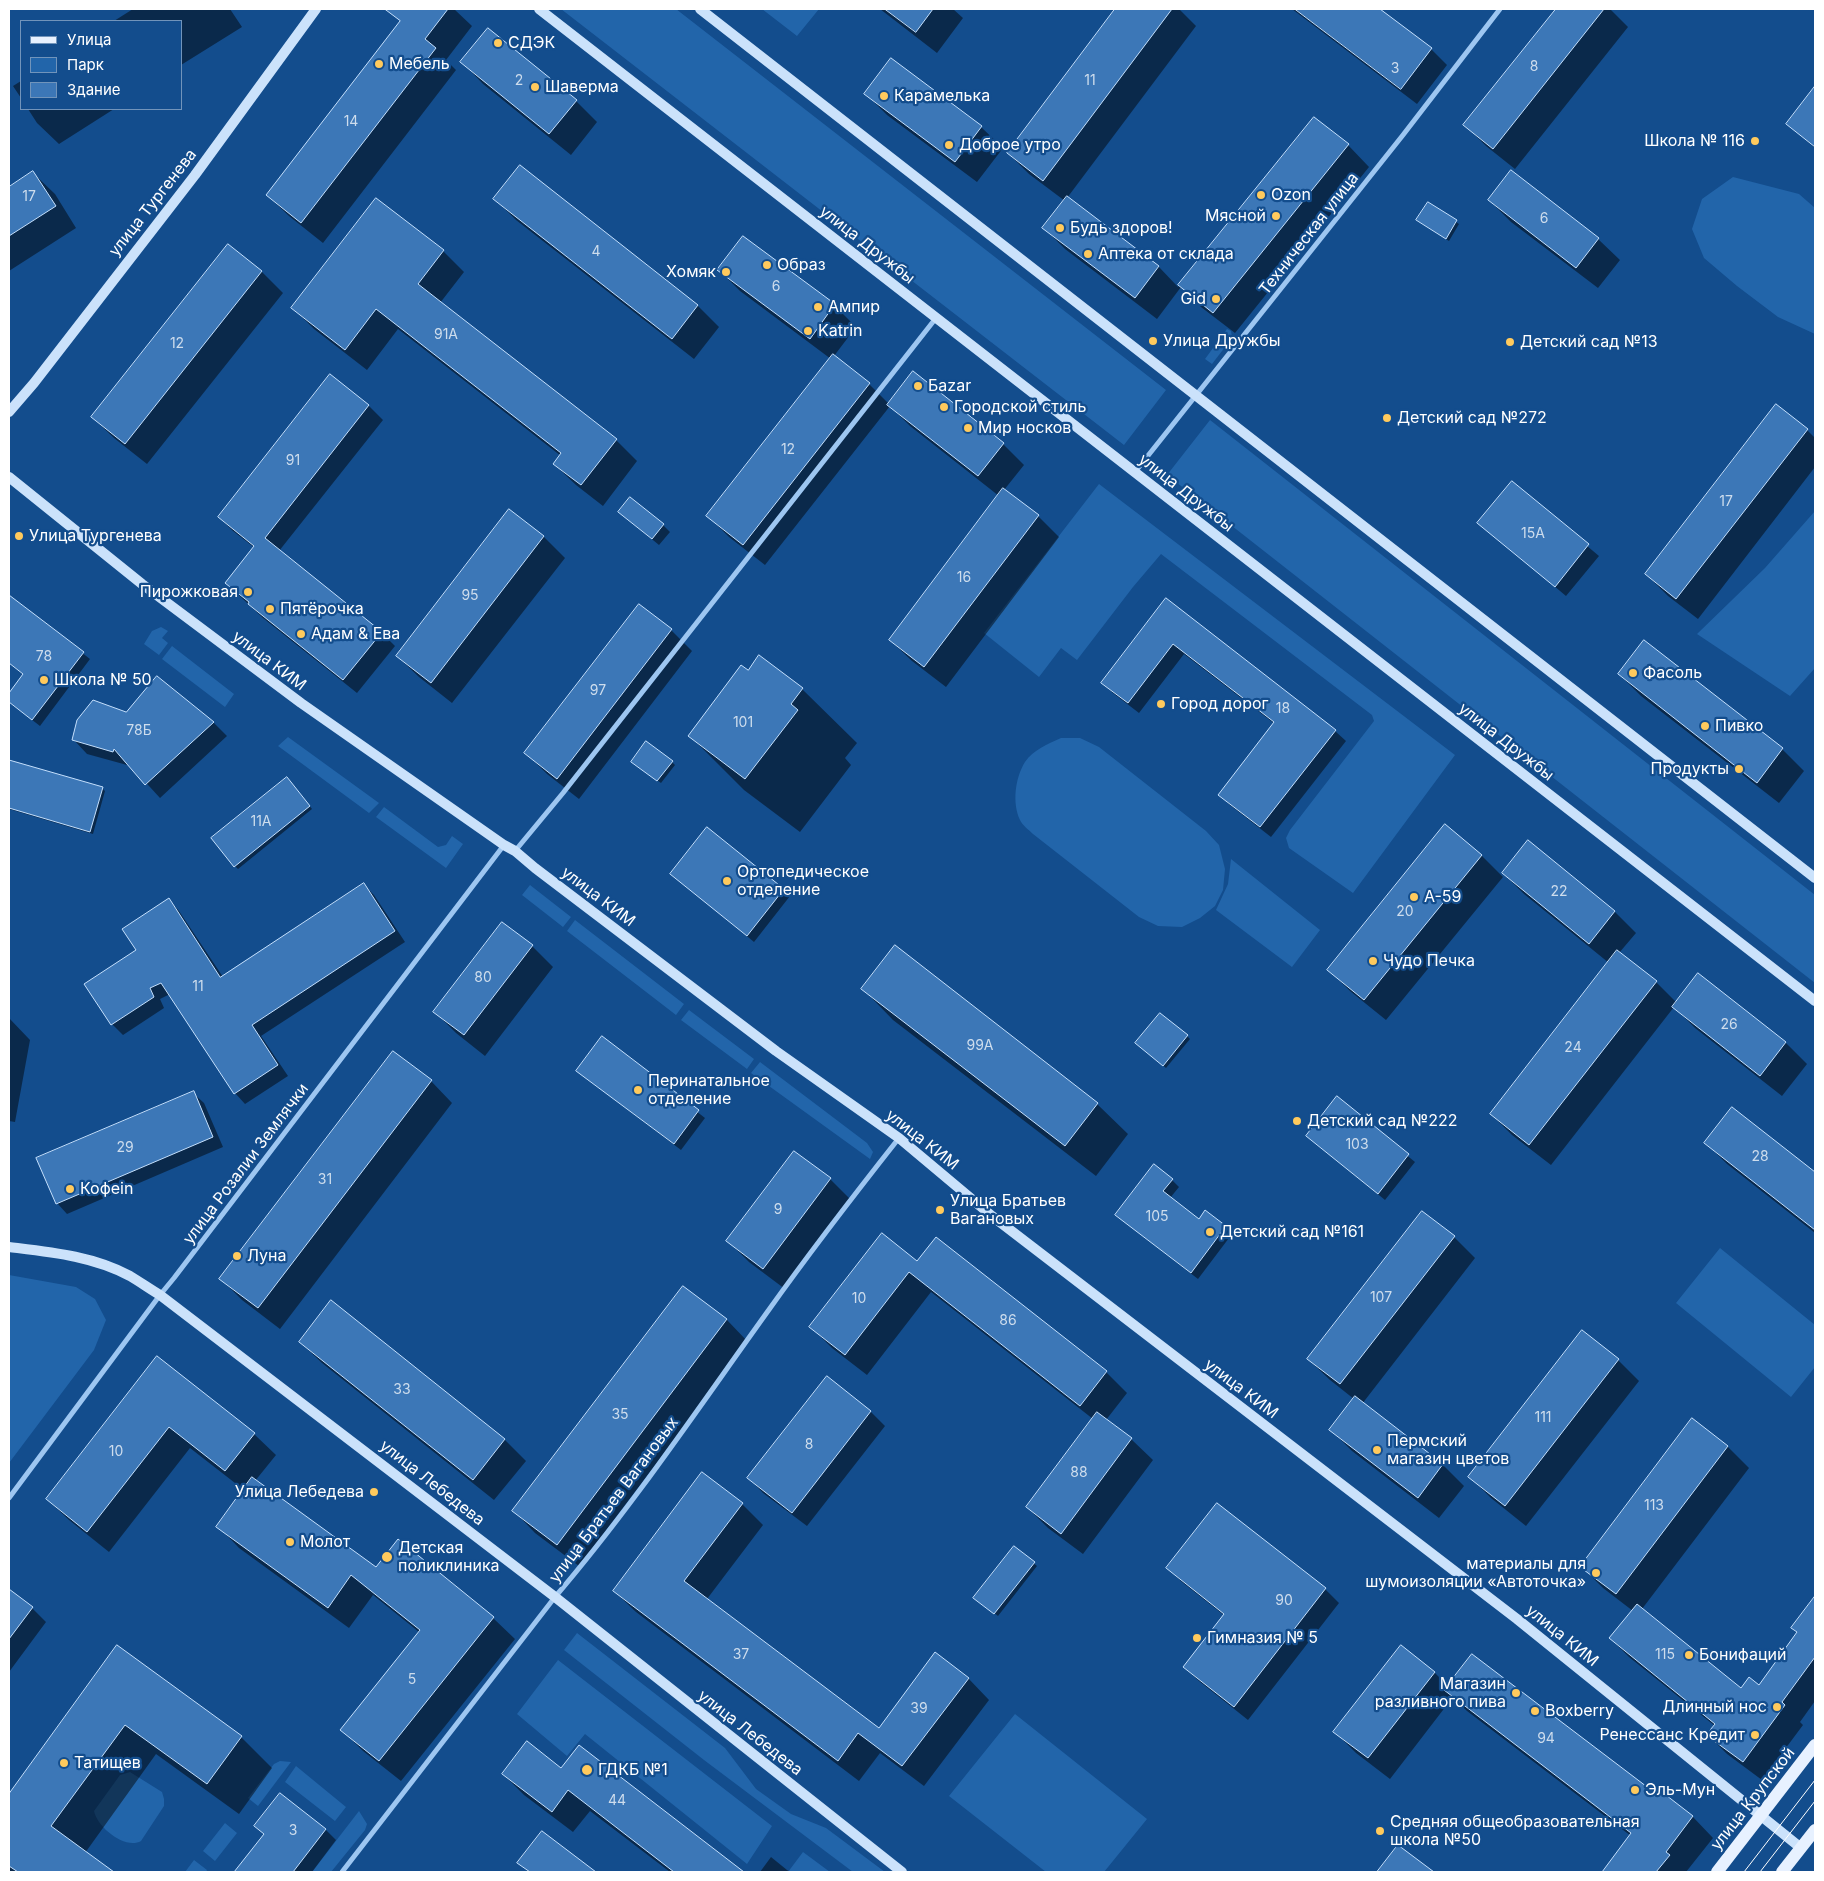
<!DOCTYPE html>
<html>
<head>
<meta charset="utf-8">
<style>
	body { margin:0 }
	#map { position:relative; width:1824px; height:1881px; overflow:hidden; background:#134d8d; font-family:Inter,sans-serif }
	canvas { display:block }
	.frame { position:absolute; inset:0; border:10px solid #fff; pointer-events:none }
	.legend { position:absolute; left:20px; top:20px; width:162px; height:90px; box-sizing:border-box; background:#134d8d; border:1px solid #7194bb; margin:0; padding:6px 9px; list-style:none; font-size:15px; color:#fff }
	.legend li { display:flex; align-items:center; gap:10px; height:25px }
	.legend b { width:25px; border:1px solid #7194bb }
</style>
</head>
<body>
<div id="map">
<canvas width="1824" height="1881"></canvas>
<div class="frame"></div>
<ul class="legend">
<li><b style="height:6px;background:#e7f1ff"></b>Улица</li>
<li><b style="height:14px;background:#2265aa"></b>Парк</li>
<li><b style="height:14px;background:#3c77b7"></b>Здание</li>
</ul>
</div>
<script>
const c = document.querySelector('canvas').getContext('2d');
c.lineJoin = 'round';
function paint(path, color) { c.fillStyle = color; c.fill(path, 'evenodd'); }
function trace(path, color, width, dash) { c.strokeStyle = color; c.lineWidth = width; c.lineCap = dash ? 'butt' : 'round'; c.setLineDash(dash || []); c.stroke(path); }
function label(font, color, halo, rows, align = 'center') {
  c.font = font + ' Inter,sans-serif'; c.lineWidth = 4.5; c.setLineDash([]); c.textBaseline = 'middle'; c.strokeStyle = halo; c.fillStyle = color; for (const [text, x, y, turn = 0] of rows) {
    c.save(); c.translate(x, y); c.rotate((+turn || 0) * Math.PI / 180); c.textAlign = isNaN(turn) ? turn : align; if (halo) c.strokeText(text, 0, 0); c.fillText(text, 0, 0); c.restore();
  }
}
const green = new Path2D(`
	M561 9H676L1166 390 1124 445Z
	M762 9H819L797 36Z
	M1733 177 1799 194 1815 208V334L1778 317 1737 286 1704 258 1692 229 1702 199Z
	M1227 329 1231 331 1232 338 1212 364 1205 359Z
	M1210 420 1815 895V983L1167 475Z
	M1099 484 1455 755 1353 893 1289 848 1286 838 1290 830 1374 721 1372 715 1161 554 1133 587 1077 660 1061 648 1039 677 984 633Z
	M1815 511V668L1790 696 1697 634 1765 568Z
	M161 627 168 631 162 638 168 643 159 655 144 644 152 631Z
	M172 646 234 694 225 707 162 659Z
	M288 737 379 803 369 813 278 746Z
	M1061 738H1080L1099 747 1206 831 1219 845 1225 869 1223 890 1215 906 1200 918 1182 927 1158 926 1139 917 1033 834C1029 830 1022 825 1020 820 1012 803 1015 778 1025 762 1033 750 1048 744 1061 738Z
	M384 807 438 847 446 845 452 836 463 844 446 868 376 817Z
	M1231 859 1320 930 1292 967 1216 910 1228 884Z
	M530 885 571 917 563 927 522 895Z
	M575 920 684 1004 676 1015 567 931Z
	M689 1010 754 1059 747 1069 681 1020Z
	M760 1062 867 1143 873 1152 870 1159 751 1073Z
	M1720 1248 1815 1325V1367L1791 1397 1676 1303Z
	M9 1275 76 1287 95 1299 106 1320 94 1350 9 1463Z
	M577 1633 725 1748 756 1789 791 1814 826 1828 885 1872H853L704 1760 564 1650Z
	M558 1660 772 1826 747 1864 585 1734 567 1756 517 1714Z
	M1015 1714 1147 1819 1104 1872H1046L949 1796Z
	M280 1761 291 1762 258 1806 248 1798 274 1764Z
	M296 1766 346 1807 335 1821 285 1782Z
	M130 1772 162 1792 164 1799V1806L141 1841C125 1850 97 1827 94 1811L120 1775Z
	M359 1811 367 1824 365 1830 331 1872H312Z
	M225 1823 237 1833 215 1861 203 1851Z
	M803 1852 830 1872H788Z
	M194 1860 207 1870 206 1872H185Z`);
const shadow = new Path2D(`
	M133 9H230L242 27 181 65V21H114Z
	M392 9H454L472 26 446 60 456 70 323 243 289 216 267 195 401 22 390 11Z
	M880 9H953L963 18 937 53Z
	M1117 9H1179L1196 26 1067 198 1159 267 1178 287 1314 118 1348 145 1369 167 1235 333 1201 307 1181 287 1157 319 1065 249 1044 228 1065 201 1029 174 1008 153Z
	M1292 9H1378L1431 49 1447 65 1417 104Z
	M1557 9H1610L1628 27 1515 169 1486 146 1465 125Z
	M489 30 576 101 597 122 571 155 483 84 462 62Z
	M891 59 981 127 1003 148 977 182 887 115 866 94Z
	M21 81V98L13 86Z
	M1815 88V148L1788 124Z
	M28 109H114L59 144 37 123Z
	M520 166 698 306 719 327 694 359 516 220 495 199Z
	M33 173 55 194 76 228 9 271V189Z
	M1489 200 1598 239 1620 260 1598 288 1511 222Z
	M1428 204 1459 224 1449 241 1421 223Z
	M743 237 834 305 856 327 834 356 869 384 889 404 1003 444 1024 465 1004 490 1038 516 1059 537 946 687 912 661 890 640 999 496 910 426 890 406 765 565 729 537 708 516 831 359 740 291 719 270Z
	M228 246 262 272 283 293 147 464 114 438 92 417Z
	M443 251 464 272 440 303 616 440 637 461 603 506 576 485 554 464 561 456 398 329 367 370 314 329 293 308Z
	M330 376 369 406 383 420 279 551 381 632 395 646 357 693 263 618 226 583 255 548 233 531 219 517Z
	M1807 430 1815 438V467L1698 619 1668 596 1646 574Z
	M1512 483 1599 556 1566 596 1479 523Z
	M510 511 544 537 565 558 452 703 419 677 397 656Z
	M619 512 663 525 670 532 659 545Z
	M9 596 90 659 40 726 9 702V695L24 675 9 663Z
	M1166 600 1335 731 1346 741 1271 837 1230 805 1220 795 1275 724 1184 654 1139 713 1113 693 1102 682Z
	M671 630 692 651 579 799 547 774 526 753Z
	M1645 642 1782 749 1804 771 1779 803 1641 696 1619 674Z
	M760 656 802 689 857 743 845 758 851 765 800 832 744 790 690 736Z
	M126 713 213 722 227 736 160 798 128 763 127 765 87 754 73 739Z
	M9 761 102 788 105 791 93 834 9 809Z
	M672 762 675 765 661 783 636 764Z
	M290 782 312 809 238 869 235 866Z
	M708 829 790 896 754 942 672 874Z
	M1529 842 1615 912 1636 933 1619 953 1656 982 1677 1003 1698 975 1786 1043 1807 1064 1782 1096 1695 1028 1674 1007 1551 1165 1512 1135 1491 1114 1609 963 1524 894 1503 873Z
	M1481 855 1503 877 1386 1020 1350 991 1328 969Z
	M364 885 374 895 405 942 261 1036 288 1076 245 1104 235 1093 170 994 160 999 164 1008 123 1035 112 1024 138 950 169 900 179 911 223 977Z
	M532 946 553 967 485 1056 456 1033 435 1012Z
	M863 989 1097 1104 1128 1134 1096 1176 893 1020Z
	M9 1018 30 1040 15 1122 9 1121Z
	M1187 1036 1190 1039 1166 1068 1140 1046Z
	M602 1038 705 1118 681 1150 585 1077Z
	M431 1081 452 1103 280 1329 242 1300 221 1279Z
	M193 1093 204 1103 223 1147 67 1214 57 1203Z
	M1337 1098 1415 1162 1385 1200 1314 1142Z
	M1732 1109 1815 1173V1233L1727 1164 1706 1143Z
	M830 1179 851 1200 785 1289 749 1262 728 1241Z
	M1172 1180 1179 1187 1170 1198 1199 1221 1206 1212 1232 1234 1198 1279 1116 1215Z
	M1454 1237 1475 1258 1362 1404 1443 1465 1464 1486 1439 1518 1352 1451 1331 1430 1354 1399 1330 1380 1308 1359Z
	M918 1263 1106 1372 1127 1393 1106 1420 1131 1439 1153 1460 1083 1554 1048 1528 1027 1507 1093 1419 931 1292 867 1375 832 1348 811 1327Z
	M683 1287 727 1320 748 1342 579 1566 535 1533 514 1511Z
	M300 1342 505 1440 526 1461 494 1500 322 1363Z
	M158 1358 254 1434 276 1455 255 1481 376 1568 493 1618 515 1639 401 1781 363 1751 342 1730 419 1632 373 1595 349 1628 239 1548 218 1526 244 1490 190 1448 109 1552 69 1520 47 1499Z
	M1618 1360 1639 1381 1526 1526 1491 1498 1470 1477Z
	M871 1412 885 1426 807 1526 763 1493 749 1478Z
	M1692 1420 1728 1447 1749 1468 1642 1609 1742 1690 1759 1687 1798 1633 1793 1628 1815 1598V1701L1800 1722 1803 1725 1762 1780 1727 1754 1708 1735 1715 1726 1629 1657 1610 1638 1633 1611 1603 1588 1582 1567Z
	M742 1504 763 1525 707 1599 880 1729 968 1678 989 1700 924 1786 880 1753 859 1781 636 1612 614 1591Z
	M1014 1547 1037 1566 998 1616 978 1600Z
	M1168 1568 1325 1589 1339 1603 1248 1720 1199 1681 1184 1667 1225 1616 1182 1582Z
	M9 1590 32 1608 46 1622 9 1672Z
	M117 1647 241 1737 272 1768 239 1814 156 1754 85 1853 112 1872H9V1796Z
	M1402 1647 1435 1673 1449 1687 1659 1798 1663 1794 1693 1817 1713 1838 1686 1872H1603L1631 1836 1467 1711 1453 1697 1390 1779 1356 1753 1335 1732Z
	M579 1747 742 1872H670L590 1811 573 1832 524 1795 503 1774 562 1770Z
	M280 1795 326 1830 336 1840 312 1872H236L265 1835 256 1826Z
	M542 1832 594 1872H529L519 1862Z
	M1398 1847 1432 1872H1379Z
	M771 1857 787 1870 790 1872H760Z`);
const building = new Path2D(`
	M385 9H448L425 39 436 48 301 223 266 195 400 21Z
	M885 9H933L916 32Z
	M1115 9H1172L1043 181 1007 153Z
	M1295 9H1380L1432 48 1401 89Z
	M1556 9H1604L1493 149 1463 125Z
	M488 28 577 100 549 134 460 62Z
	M891 58 982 126 955 162 864 94Z
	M1815 86V147L1786 124Z
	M1314 117 1349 144 1213 313 1178 285Z
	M520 165 698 305 672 339 493 199Z
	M1511 170 1599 238 1576 268 1488 200Z
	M33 171 56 206 9 236V187Z
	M1067 196 1159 266 1135 298 1042 228Z
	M376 198 444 250 418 284 617 439 581 485 553 464 561 453 376 309 345 350 291 308Z
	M1428 202 1457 220 1446 239 1416 220Z
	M743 236 835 304 810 339 717 270Z
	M228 244 262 271 125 444 91 417Z
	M833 354 870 383 743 545 706 516Z
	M913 371 1004 443 978 476 887 405Z
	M330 374 369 405 265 538 382 632 343 680 248 604 249 602 225 583 254 546 218 517Z
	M1776 404 1808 429 1676 599 1645 574Z
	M1512 481 1589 544 1555 587 1477 523Z
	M1003 488 1039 515 924 667 889 640Z
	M630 497 664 524 652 539 618 512Z
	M509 509 544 536 431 683 396 656Z
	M9 595 84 652 32 720 9 702V693L23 674 9 663Z
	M1166 598 1336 730 1260 827 1218 795 1274 722 1173 644 1128 703 1101 683Z
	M639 604 672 629 557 779 524 753Z
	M1644 640 1783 748 1757 783 1618 674Z
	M759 655 803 688 791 704 798 710 745 779 688 736 741 665 748 670Z
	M157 676 214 722 145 785 114 749 113 752 72 740 77 720 93 700 126 712Z
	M646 741 673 761 657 781 631 762Z
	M9 760 103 787 90 832 9 808Z
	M287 777 310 806 234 867 211 838Z
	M1445 824 1482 855 1364 1000 1327 970Z
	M707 827 784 889 747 936 670 874Z
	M1528 840 1615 911 1589 944 1502 873Z
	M364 883 395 931 252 1025 278 1065 234 1094 161 983 150 988 154 997 111 1025 84 984 136 950 122 929 169 898 220 977Z
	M502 922 533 945 464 1035 433 1012Z
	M895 945 1098 1103 1065 1146 861 989Z
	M1617 950 1657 981 1529 1145 1490 1114Z
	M1698 973 1786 1042 1760 1076 1672 1007Z
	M1160 1013 1188 1035 1163 1066 1135 1043Z
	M602 1036 699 1110 674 1144 576 1071Z
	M393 1051 432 1080 258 1308 219 1279Z
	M194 1091 213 1137 56 1204 36 1158Z
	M1337 1096 1409 1154 1378 1194 1306 1136Z
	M1732 1107 1815 1172V1230L1704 1143Z
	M794 1151 831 1178 763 1269 726 1241Z
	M1154 1164 1173 1179 1163 1191 1199 1219 1205 1210 1226 1226 1191 1273 1115 1215Z
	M1422 1211 1455 1236 1340 1384 1307 1359Z
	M882 1233 917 1261 936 1237 1107 1371 1080 1406 909 1272 845 1355 809 1327Z
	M683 1286 727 1319 557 1545 512 1511Z
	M331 1300 505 1439 473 1480 299 1342Z
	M1582 1330 1619 1359 1505 1506 1468 1477Z
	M157 1356 255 1433 225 1471 169 1427 87 1532 46 1499Z
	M827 1376 871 1411 792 1513 747 1478Z
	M1355 1396 1443 1464 1418 1498 1329 1430Z
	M1097 1412 1132 1438 1061 1534 1026 1507Z
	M1692 1418 1728 1446 1616 1594 1580 1567Z
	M702 1472 743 1503 684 1581 879 1728 935 1652 969 1678 902 1766 858 1733 838 1761 613 1591Z
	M252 1477 376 1567 398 1539 494 1617 379 1761 340 1730 420 1630 351 1575 328 1608 216 1527Z
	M1217 1503 1326 1588 1234 1707 1183 1667 1224 1614 1166 1568Z
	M1014 1546 1035 1562 994 1614 973 1598Z
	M9 1589 33 1607 9 1639Z
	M1815 1596V1657L1782 1702 1785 1705 1743 1762 1706 1735 1715 1724 1609 1638 1637 1604 1741 1688 1749 1677 1759 1685 1797 1632 1791 1628Z
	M117 1645 242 1736 207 1784 125 1725 51 1826 114 1872H18L9 1866V1794Z
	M1401 1645 1435 1672 1368 1758 1333 1732Z
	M1472 1654 1659 1796 1662 1792 1693 1816 1666 1852 1670 1855 1656 1872H1602L1631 1833 1444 1690Z
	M527 1741 561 1768 579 1745 744 1872H674L568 1790 552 1812 502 1774Z
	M280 1793 326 1829 293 1872H234L264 1834 254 1826Z
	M542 1831 596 1872H530L517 1863Z
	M1398 1845 1434 1872H1377Z`);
const street = new Path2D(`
	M1135 472 1403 135 1500 9
	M515 851 563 793 936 318
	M9 1498 160 1295 174 1278 504 845
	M342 1872 555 1597C632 1507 699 1407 768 1311 810 1252 854 1195 899 1138`);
const secondary = new Path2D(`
	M539 9 1815 1001
	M700 9 1815 878
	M9 412 34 383 195 175 316 9
	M9 477 142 584 301 703 504 845 515 851 535 868 776 1051 899 1138 992 1216 1517 1619 1801 1848
	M9 1247C50 1252 93 1256 130 1276 140 1282 150 1289 160 1295L555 1597 902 1872`);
const primary = new Path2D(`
	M1717 1872 1815 1745
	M1782 1872 1815 1830`);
const tram = new Path2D(`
	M1744 1872 1815 1780
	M1760 1872 1815 1801`);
const markers = [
	[498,43,5,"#ffca5d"],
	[379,64,5,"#ffca5d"],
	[535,87,5,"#ffca5d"],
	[884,96,5,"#ffca5d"],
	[1755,141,5,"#ffca5d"],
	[949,145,5,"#ffca5d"],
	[1261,195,5,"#ffca5d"],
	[1276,216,5,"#ffca5d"],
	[1060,228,5,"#ffca5d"],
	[1088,254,5,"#ffca5d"],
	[767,265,5,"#ffca5d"],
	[726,272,5,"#ffca5d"],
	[1216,299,5,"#ffca5d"],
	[818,307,5,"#ffca5d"],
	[808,331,5,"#ffca5d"],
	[1153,341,5,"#ffca5d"],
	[1510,342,5,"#ffca5d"],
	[918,386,5,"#ffca5d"],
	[944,407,5,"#ffca5d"],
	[1387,418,5,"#ffca5d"],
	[968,428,5,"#ffca5d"],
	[19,536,5,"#ffca5d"],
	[248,592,5,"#ffca5d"],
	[270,609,5,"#ffca5d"],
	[301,634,5,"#ffca5d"],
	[1633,673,5,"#ffca5d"],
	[44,680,5,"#ffca5d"],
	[1161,704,5,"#ffca5d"],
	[1705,726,5,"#ffca5d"],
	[1739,769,5,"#ffca5d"],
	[727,881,5,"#ffca5d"],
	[1414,897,5,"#ffca5d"],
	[1373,961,5,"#ffca5d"],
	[638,1090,5,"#ffca5d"],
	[1297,1121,5,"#ffca5d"],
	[70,1189,5,"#ffca5d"],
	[940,1210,5,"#ffca5d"],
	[1210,1232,5,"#ffca5d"],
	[237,1256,5,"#ffca5d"],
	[1377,1450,5,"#ffca5d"],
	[374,1492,5,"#ffca5d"],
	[290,1542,5,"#ffca5d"],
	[387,1557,6,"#ffca5d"],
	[1596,1573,5,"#ffca5d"],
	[1197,1638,5,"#ffca5d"],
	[1689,1655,5,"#ffca5d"],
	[1516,1693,5,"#ffca5d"],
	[1777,1707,5,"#ffca5d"],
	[1535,1711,5,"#ffca5d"],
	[1755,1735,5,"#ffca5d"],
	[64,1763,5,"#ffca5d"],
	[587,1770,6,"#ffca5d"],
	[1635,1790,5,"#ffca5d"],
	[1380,1831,5,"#ffca5d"]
];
const numberNames = [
	["8",1534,67],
	["3",1395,69],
	["2",519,81],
	["11",1090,81],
	["14",351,122],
	["17",29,197],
	["6",1544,219],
	["4",596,252],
	["6",776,287],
	["91А",446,335],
	["12",177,344],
	["12",788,450],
	["91",293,461],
	["17",1726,502],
	["15А",1533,534],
	["16",964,578],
	["95",470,596],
	["78",44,657],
	["97",598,691],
	["18",1283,709],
	["101",743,723],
	["78Б",139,731],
	["11А",261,822],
	["22",1559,892],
	["20",1405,912],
	["80",483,978],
	["11",198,987],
	["26",1729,1025],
	["99А",980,1046],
	["24",1573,1048],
	["103",1357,1145],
	["29",125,1148],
	["28",1760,1157],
	["31",325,1180],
	["9",778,1210],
	["105",1157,1217],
	["107",1381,1298],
	["10",859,1299],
	["86",1008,1321],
	["33",402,1390],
	["35",620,1415],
	["111",1543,1418],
	["8",809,1445],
	["10",116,1452],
	["88",1079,1473],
	["113",1654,1506],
	["90",1284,1601],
	["37",741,1655],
	["115",1665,1655],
	["5",412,1680],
	["39",919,1709],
	["94",1546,1739],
	["44",617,1801],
	["3",293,1831]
];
const poiNames = [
	["СДЭК",508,43],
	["Мебель",389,64],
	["Шаверма",545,87],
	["Карамелька",894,96],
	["Школа № 116",1745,141,"right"],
	["Доброе утро",959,145],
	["Ozon",1271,195],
	["Мясной",1266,216,"right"],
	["Будь здоров!",1070,228],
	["Аптека от склада",1098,254],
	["Образ",777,265],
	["Хомяк",716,272,"right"],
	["Gid",1206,299,"right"],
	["Ампир",828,307],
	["Katrin",818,331],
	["Улица Дружбы",1163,341],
	["Детский сад №13",1520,342],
	["Бazar",928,386],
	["Городской стиль",954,407],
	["Детский сад №272",1397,418],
	["Мир носков",978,428],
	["Улица Тургенева",29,536],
	["Пирожковая",238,592,"right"],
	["Пятёрочка",280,609],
	["Адам & Ева",311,634],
	["Фасоль",1643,673],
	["Школа № 50",54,680],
	["Город дорог",1171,704],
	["Пивко",1715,726],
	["Продукты",1729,769,"right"],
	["Ортопедическое",737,872],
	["отделение",737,890],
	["А-59",1424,897],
	["Чудо Печка",1383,961],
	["Перинатальное",648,1081],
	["отделение",648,1099],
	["Детский сад №222",1307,1121],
	["Кофеin",80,1189],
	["Улица Братьев",950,1201],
	["Вагановых",950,1219],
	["Детский сад №161",1220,1232],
	["Луна",247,1256],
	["Пермский",1387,1441],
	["магазин цветов",1387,1459],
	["Улица Лебедева",364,1492,"right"],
	["Молот",300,1542],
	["Детская",398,1548],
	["поликлиника",398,1566],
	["материалы для",1586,1564,"right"],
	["шумоизоляции «Автоточка»",1586,1582,"right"],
	["Гимназия № 5",1207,1638],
	["Бонифаций",1699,1655],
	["Магазин",1506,1684,"right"],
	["разливного пива",1506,1702,"right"],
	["Длинный нос",1767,1707,"right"],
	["Boxberry",1545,1711],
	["Ренессанс Кредит",1745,1735,"right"],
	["Татищев",74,1763],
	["ГДКБ №1",598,1770],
	["Эль-Мун",1645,1790],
	["Средняя общеобразовательная",1390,1822],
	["школа №50",1390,1840]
];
const streetNames = [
	["улица Тургенева",153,203,-52],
	["Техническая улица",1309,234,-52],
	["улица Дружбы",867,245,38],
	["улица Дружбы",1186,493,38],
	["улица КИМ",269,661,37],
	["улица Дружбы",1506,742,38],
	["улица КИМ",598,897,37],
	["улица КИМ",922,1140,38],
	["улица Розалии Землячки",246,1164,-53],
	["улица КИМ",1241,1389,37],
	["улица Лебедева",432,1483,38],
	["улица Братьев Вагановых",614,1500,-53],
	["улица КИМ",1562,1636,39],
	["улица Лебедева",750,1733,38],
	["улица Крупской",1753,1799,-52]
];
paint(green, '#2265aa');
paint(shadow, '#0007');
paint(building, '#3c77b7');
trace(building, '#c4dffc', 1);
trace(street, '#9dc6f1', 5);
trace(secondary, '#cbe2fb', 10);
trace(primary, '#e7f1ff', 12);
trace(tram, '#fff', 1);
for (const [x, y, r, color] of markers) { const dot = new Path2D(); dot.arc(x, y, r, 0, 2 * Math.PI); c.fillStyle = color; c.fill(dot); trace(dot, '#134d8d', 2); }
label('14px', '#cedded', null, numberNames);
label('16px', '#fff', '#134d8d', poiNames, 'left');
label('16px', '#fff', '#134d8d', streetNames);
</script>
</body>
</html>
